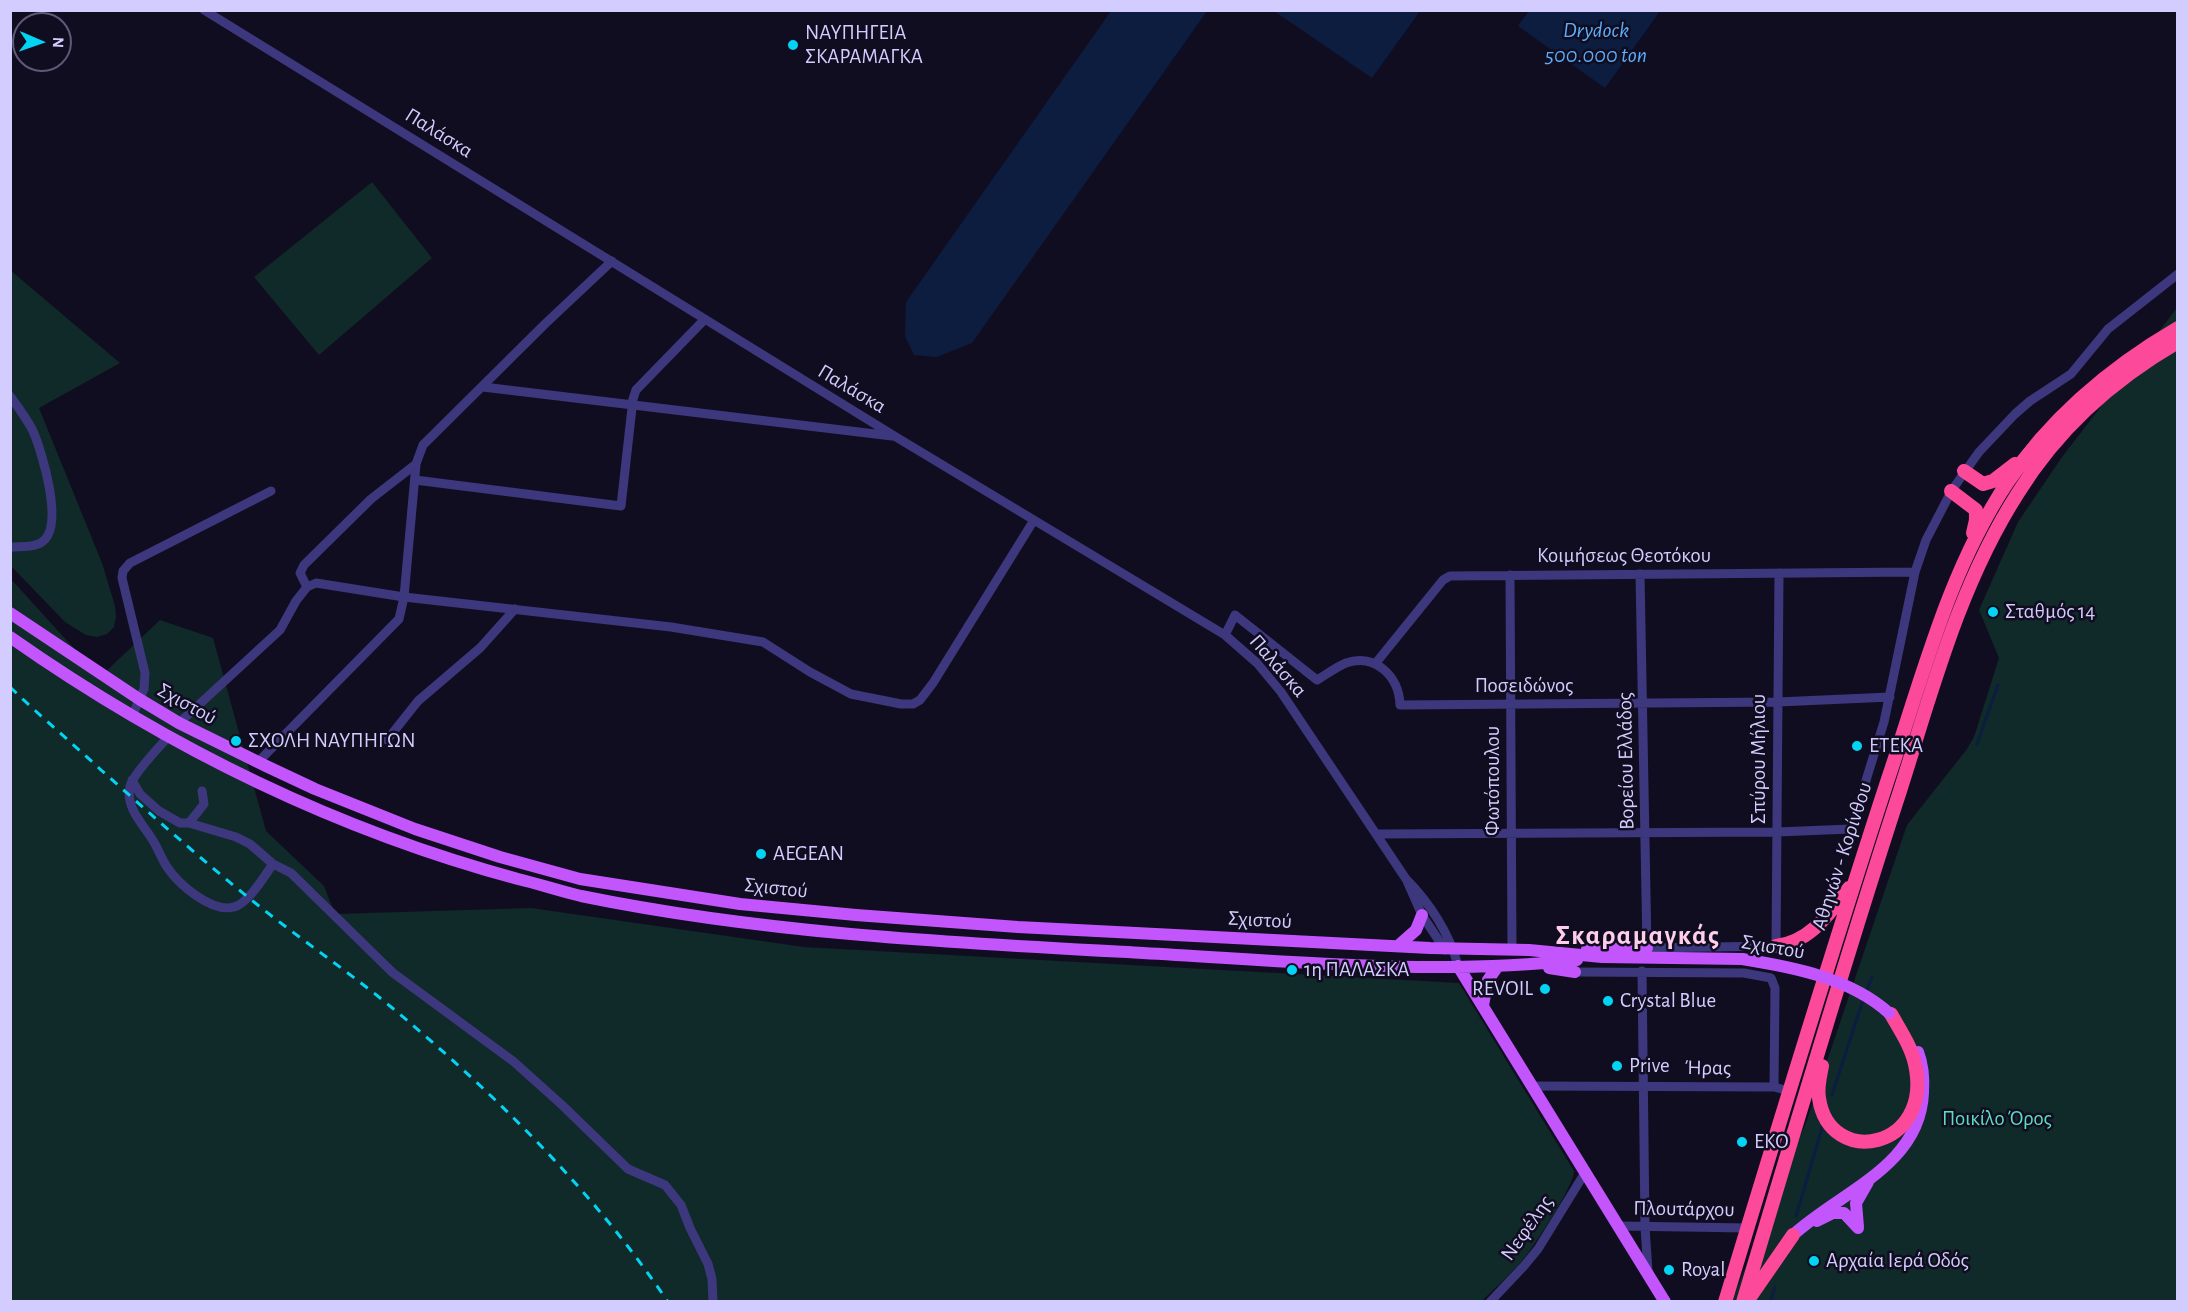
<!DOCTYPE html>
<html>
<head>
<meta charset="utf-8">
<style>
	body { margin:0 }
	#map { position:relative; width:2188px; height:1312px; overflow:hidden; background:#110d20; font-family:"Alegreya Sans",sans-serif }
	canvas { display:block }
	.frame { position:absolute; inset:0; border:12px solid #d3ccfe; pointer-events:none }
	.north { position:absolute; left:12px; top:12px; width:60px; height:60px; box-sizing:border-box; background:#110d20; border:2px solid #5f5979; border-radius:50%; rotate:92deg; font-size:16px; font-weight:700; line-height:24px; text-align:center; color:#d3ccfe }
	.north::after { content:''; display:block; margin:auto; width:21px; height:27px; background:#03d4f3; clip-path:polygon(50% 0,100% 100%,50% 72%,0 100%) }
</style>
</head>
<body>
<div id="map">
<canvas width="2188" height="1312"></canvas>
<div class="frame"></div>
<div class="north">N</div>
</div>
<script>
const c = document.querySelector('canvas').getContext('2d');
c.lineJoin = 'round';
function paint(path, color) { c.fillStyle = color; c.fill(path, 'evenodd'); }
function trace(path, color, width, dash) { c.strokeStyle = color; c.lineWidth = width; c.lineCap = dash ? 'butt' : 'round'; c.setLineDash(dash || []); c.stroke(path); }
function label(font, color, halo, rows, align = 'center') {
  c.font = font + ' "Alegreya Sans",sans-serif'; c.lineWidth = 5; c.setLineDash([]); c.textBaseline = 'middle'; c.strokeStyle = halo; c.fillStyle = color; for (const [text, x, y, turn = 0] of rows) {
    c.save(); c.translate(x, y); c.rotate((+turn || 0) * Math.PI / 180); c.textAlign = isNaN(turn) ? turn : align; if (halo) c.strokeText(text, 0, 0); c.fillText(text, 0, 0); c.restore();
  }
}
const green = new Path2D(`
	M372 182 432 258 319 355 254 277Z
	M10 270 120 363 39 408 102 563 115 606 116 617 114 627 107 634 97 637 86 635 65 622 11 566Z
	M2177 308V1301L1731 1302 1807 1120 1907 825 1967 749 1974 737 1999 658 1979 610 2018 522 2062 457Z
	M10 578 100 677 160 620 213 638 266 831 324 886 335 914 531 908 804 947 1459 983 1574 1171C1574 1186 1533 1248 1522 1261 1510 1275 1495 1288 1482 1301H11Z`);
const water = new Path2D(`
	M1111 11H1207L972 343 937 357 914 355 905 336 906 302Z
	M1274 11H1420L1372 78Z
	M1529 11V10L1660 11 1605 88 1518 26Z`);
const stream = new Path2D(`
	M1977 744 1998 685
	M1866 993 1872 977
	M1832 1095 1863 1000
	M1796 1216 1823 1125
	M1770 1302 1775 1287`);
const minor = new Path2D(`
	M204 10 896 437 1225 635 1257 663 1281 692 1406 879C1429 902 1450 934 1458 966
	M483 387 892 436
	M10 396C18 407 27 419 33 431 42 452 65 527 42 542 34 548 20 546 10 547
	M415 480 621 506 633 399 636 390 704 320
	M1640 574 1647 948 1776 946 1779 573
	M1510 575 1512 950
	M307 587 300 573 304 565 371 499 416 464
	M1225 635 1235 615 1317 680C1326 675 1336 667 1346 663 1375 653 1399 676 1400 705L1778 702 1890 697
	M1375 664 1443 580 1450 576 1915 572
	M133 714 144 689 145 673 122 578 123 571 130 563 271 491
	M179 723 280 630 296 601 307 587 316 583 404 597 671 627 763 642 810 672 851 694 901 704H913L920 700 933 683 1034 520
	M169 736C160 746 133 774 130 786 125 807 142 823 152 839 158 848 161 858 167 867 179 885 212 913 234 907 248 904 265 875 273 864
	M387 740 418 701 480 648 515 609
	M258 762 399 619 404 597 416 464 423 445 546 323 612 261
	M132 780 140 794 159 811 180 823H189L236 837 250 844 273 864 291 873 392 972 513 1061 562 1105 628 1169 665 1185 681 1205 690 1228 708 1264 712 1279 713 1302
	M189 823 204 804 202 791
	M1377 834 1777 832 1851 829 1884 722 1915 572 1926 540 1952 490 1979 452 2015 414 2030 401 2071 374 2108 329 2178 274
	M1407 881 1422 915 1445 950
	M1642 971 1645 1227 1648 1272
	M1575 972 1744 973 1771 978 1775 988 1774 1087 1789 1091
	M1533 1086 1774 1087
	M1620 1226 1747 1228
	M1490 1302 1524 1266 1538 1249 1586 1171`);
const major = new Path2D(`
	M10 613 139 699 179 723 266 766 315 789 415 829 500 857 580 879 740 904 856 915 1018 927 1430 948 1529 950 1602 957 1742 959
	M10 637C164 745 336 830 518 879 539 884 560 891 581 896 766 934 956 943 1143 953 1287 961 1433 976 1577 960
	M1399 945 1416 930 1422 915
	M1587 949 1647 948
	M1458 966 1665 1302
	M1549 968 1575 972
	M1483 1005 1488 980 1498 966
	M1817 1221 1833 1213H1844L1858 1228
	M1858 1227 1856 1203 1868 1182
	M1793 1235C1840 1192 1920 1166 1923 1093 1924 1079 1923 1065 1918 1052`);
const highway = new Path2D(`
	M1964 471 1983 484 1993 481 2015 464
	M1951 491 1976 510V520L1973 533
	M1776 946C1810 942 1829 914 1849 888
	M1822 1066C1820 1076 1817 1088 1819 1098 1829 1169 1934 1150 1915 1064 1911 1046 1900 1030 1891 1014
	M1748 1300 1793 1235
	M1725 1302C1778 1127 1831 953 1888 779 1922 679 1948 572 2007 483 2050 419 2111 367 2178 328
	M1743 1302C1794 1132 1844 962 1899 794 1932 691 1959 585 2018 493 2057 430 2114 379 2178 342`);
const rail = new Path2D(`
	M10 687C40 716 71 742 101 770 153 816 205 863 259 906 304 942 352 974 396 1011 496 1095 594 1192 668 1302`);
const majorBridge = new Path2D(`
	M1742 959C1793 967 1850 978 1889 1013`);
const markers = [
	[793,45,6,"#03d4f3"],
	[1993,612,6,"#03d4f3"],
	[236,741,6,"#03d4f3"],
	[1857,746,6,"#03d4f3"],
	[761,854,6,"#03d4f3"],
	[1292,970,6,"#03d4f3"],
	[1545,989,6,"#03d4f3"],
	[1608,1001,6,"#03d4f3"],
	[1617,1066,6,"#03d4f3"],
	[1742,1142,6,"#03d4f3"],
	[1814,1261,6,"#03d4f3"],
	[1669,1270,6,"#03d4f3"]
];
const poiNames = [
	["ΝΑΥΠΗΓΕΙΑ",805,33],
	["ΣΚΑΡΑΜΑΓΚΑ",805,57],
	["Σταθμός 14",2005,612],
	["ΣΧΟΛΗ ΝΑΥΠΗΓΩΝ",248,741],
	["ETEKA",1869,746],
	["AEGEAN",773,854],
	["1η ΠΑΛΑΣΚΑ",1304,970],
	["REVOIL",1533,989,"right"],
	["Crystal Blue",1620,1001],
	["Prive",1629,1066],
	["EKO",1754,1142],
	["Αρχαία Ιερά Οδός",1826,1261],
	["Royal",1681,1270]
];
const streetNames = [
	["Παλάσκα",439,133,32],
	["Παλάσκα",852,389,31],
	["Κοιμήσεως Θεοτόκου",1624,556],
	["Παλάσκα",1278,666,49],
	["Ποσειδώνος",1524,686],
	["Σχιστού",187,704,29],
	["Σπύρου Μήλιου",1759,759,-90],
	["Βορείου Ελλάδος",1626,761,-91],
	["Φωτόπουλου",1493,781,-90],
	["Αθηνών - Κορίνθου",1842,856,-72],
	["Σχιστού",776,888,6],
	["Σχιστού",1260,920,3],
	["Σχιστού",1773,947,10],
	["Ήρας",1708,1068,1],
	["Πλουτάρχου",1684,1209,1],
	["Νεφέλης",1527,1228,-55]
];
const parkNames = [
	["Ποικίλο Όρος",1997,1119]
];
const waterNames = [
	["Drydock",1596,30],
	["500.000 ton",1596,55]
];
const districtNames = [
	["Σκαραμαγκάς",1638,936]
];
paint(green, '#102929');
paint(water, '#0c1d40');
trace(stream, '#0c1d40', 3);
trace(minor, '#3d387e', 9);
trace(major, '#c355fd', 12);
trace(highway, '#fc499a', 14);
trace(rail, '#03d4f3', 3, [9, 8]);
trace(majorBridge, '#c355fd', 12);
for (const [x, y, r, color] of markers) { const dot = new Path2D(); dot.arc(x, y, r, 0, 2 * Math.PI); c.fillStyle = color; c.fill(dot); trace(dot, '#110d20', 2); }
label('21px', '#d3ccfe', '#110d20', poiNames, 'left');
label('21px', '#d3ccfe', '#110d20', streetNames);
label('21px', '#5addc0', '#110d20', parkNames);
label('italic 22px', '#5caefd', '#110d20', waterNames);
c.letterSpacing = '1.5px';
label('bold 27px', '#feceeb', '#110d20', districtNames);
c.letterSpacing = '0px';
</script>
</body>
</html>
